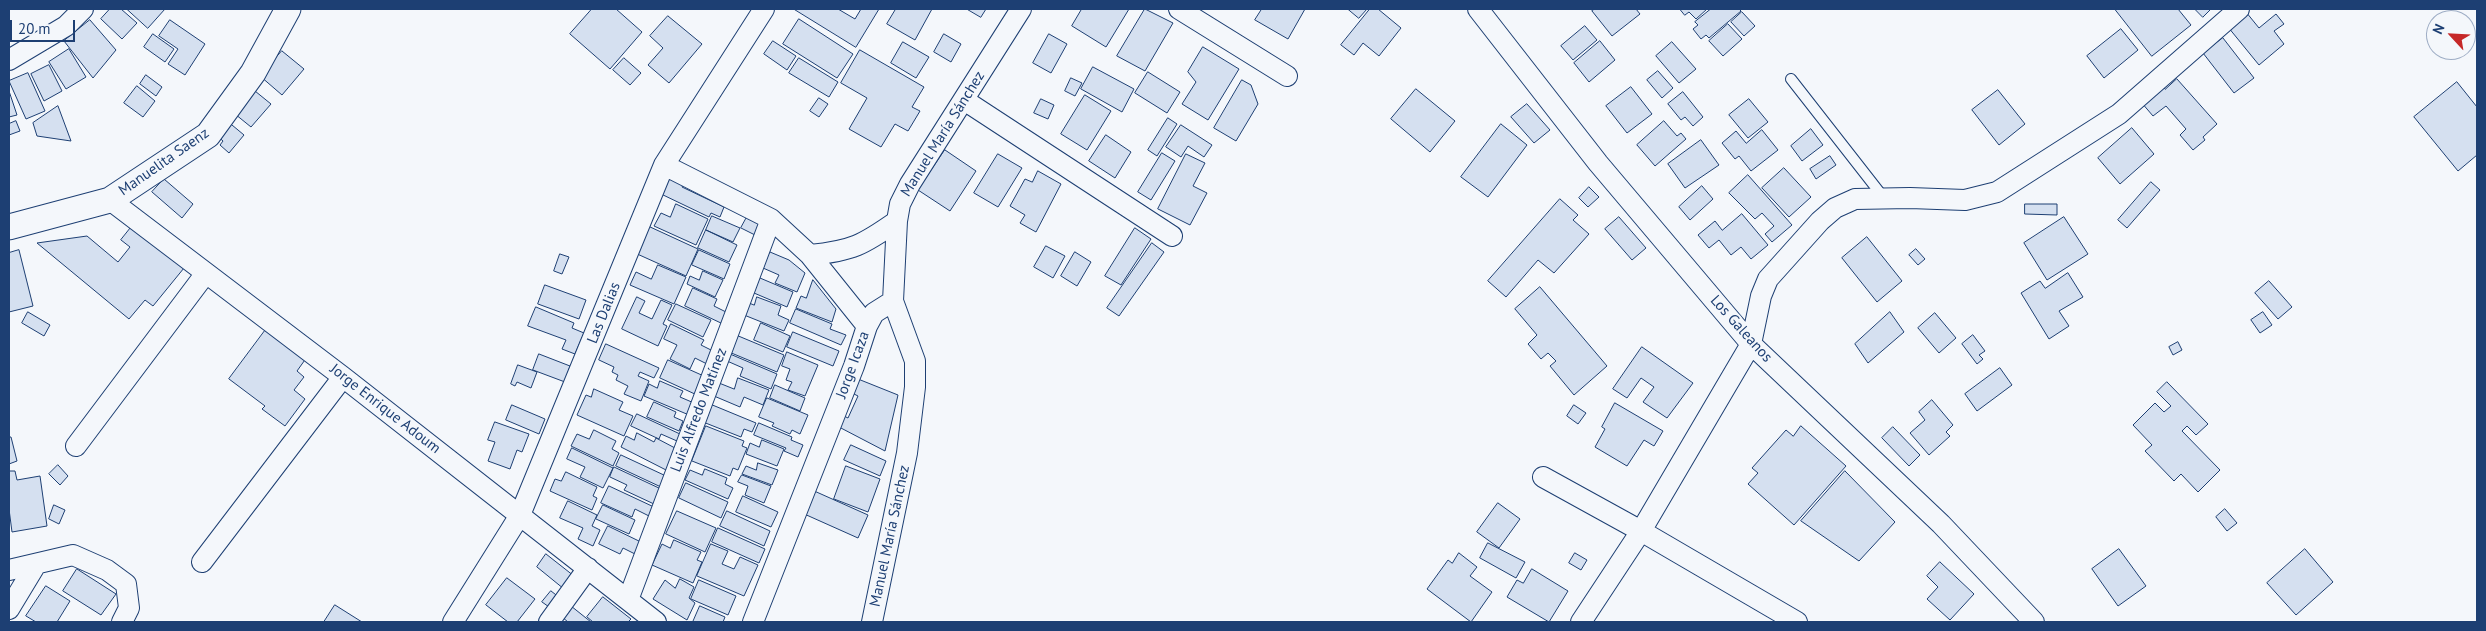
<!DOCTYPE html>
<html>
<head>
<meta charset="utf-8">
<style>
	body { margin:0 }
	#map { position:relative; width:2486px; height:631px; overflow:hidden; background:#f4f7fb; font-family:"PT Sans",sans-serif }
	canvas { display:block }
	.frame { position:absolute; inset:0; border:10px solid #1d3f73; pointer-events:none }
	.north { position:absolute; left:2426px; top:10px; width:50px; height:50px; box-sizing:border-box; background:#f4f7fb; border:1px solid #9eadc5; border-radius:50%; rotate:295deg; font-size:14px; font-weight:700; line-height:20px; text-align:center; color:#1d3f73 }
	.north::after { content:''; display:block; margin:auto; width:18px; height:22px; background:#c62828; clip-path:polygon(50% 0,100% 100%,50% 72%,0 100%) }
	.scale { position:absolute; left:10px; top:20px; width:65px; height:22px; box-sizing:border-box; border:2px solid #1d3f73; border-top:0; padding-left:6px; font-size:15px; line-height:18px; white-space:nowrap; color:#1d3f73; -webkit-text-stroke:4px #f4f7fb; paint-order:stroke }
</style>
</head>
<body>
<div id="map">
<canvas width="2486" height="631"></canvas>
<div class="frame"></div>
<div class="north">N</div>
<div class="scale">20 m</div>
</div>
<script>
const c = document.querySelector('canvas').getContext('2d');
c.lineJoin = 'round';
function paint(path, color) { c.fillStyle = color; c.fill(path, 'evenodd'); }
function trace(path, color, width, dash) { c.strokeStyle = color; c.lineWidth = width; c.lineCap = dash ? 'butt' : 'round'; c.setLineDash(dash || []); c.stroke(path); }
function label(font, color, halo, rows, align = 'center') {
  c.font = font + ' "PT Sans",sans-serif'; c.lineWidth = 4; c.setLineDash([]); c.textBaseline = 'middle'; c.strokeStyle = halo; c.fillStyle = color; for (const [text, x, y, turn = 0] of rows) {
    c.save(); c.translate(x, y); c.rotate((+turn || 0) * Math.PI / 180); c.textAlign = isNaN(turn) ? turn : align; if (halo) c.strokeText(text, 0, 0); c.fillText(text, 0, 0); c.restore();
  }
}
const building = new Path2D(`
	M110 9H121L137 23 122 39 101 19Z
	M127 9H165L148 28Z
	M592 9H616L642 32 610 69 570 34Z
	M794 9H838L855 19 861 9H879L856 47Z
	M896 9H932L915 40 887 24Z
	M967 9H986L981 17Z
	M1082 9H1129L1106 47 1072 26Z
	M1145 9 1173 23 1145 71 1117 56Z
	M1262 9H1305L1288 39 1255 20Z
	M1348 9H1367L1359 18Z
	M1370 9H1378L1401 28 1379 56 1363 43 1354 55 1341 45Z
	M1595 9H1636L1640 14 1612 36 1592 11Z
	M1680 9H1707L1696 19 1689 12 1685 15Z
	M1711 9H1739L1741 11 1709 38 1706 35 1701 39 1693 29 1698 25 1695 22Z
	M2115 9H2178L2191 25 2152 56Z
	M2195 9H2211L2203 17Z
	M1742 12 1755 26 1744 36 1731 22Z
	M2246 12 2259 28 2276 14 2284 24 2274 31 2284 44 2259 65 2228 27Z
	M668 16 702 44 669 83 648 65 663 48 650 36Z
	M799 19 853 54 837 78 783 44Z
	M90 20 116 50 93 78 64 41Z
	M170 20 205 44 185 75 168 64 178 49 159 36Z
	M1728 24 1742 39 1723 56 1709 41Z
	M1585 26 1597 40 1573 60 1561 46Z
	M2121 29 2138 50 2104 78 2087 56Z
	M153 34 174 49 165 62 144 47Z
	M944 34 961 44 951 62 934 52Z
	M1049 34 1067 44 1051 73 1033 63Z
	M2223 38 2254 78 2234 93 2203 53Z
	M773 41 796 56 787 70 764 54Z
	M1600 41 1615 60 1589 82 1574 63Z
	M903 42 929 57 916 78 891 63Z
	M1672 42 1696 69 1679 83 1656 56Z
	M1203 47 1239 69 1208 120 1182 104 1196 82 1188 72Z
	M69 49 86 77 66 89 49 62Z
	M860 50 924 87 912 107 920 111 908 131 895 124 881 147 849 129 867 98 841 83Z
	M282 51 304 69 282 95 260 76Z
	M624 58 641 73 630 85 613 70Z
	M799 58 838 82 829 97 789 73Z
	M49 65 62 91 44 101 31 74Z
	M1093 67 1134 89 1122 112 1081 89Z
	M1658 71 1673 88 1662 98 1647 80Z
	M1148 72 1180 92 1167 113 1135 93Z
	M28 73 45 111 26 119 9 81Z
	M146 75 162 87 156 96 140 84Z
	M1071 78 1082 83 1075 96 1065 91Z
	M2177 79 2217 124 2203 137 2205 140 2193 150 2180 135 2186 129 2166 106 2153 116 2141 102 2161 84 2165 89Z
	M1242 80 1251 85 1258 104 1236 141 1214 128Z
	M2457 82 2477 107V155L2458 171 2414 117Z
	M137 86 155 101 143 117 124 103Z
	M1631 87 1652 114 1627 133 1606 106Z
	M1416 89 1455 121 1430 152 1391 119Z
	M1998 90 2025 124 1999 145 1972 110Z
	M9 91 17 115 9 117Z
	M255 91 271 104 251 127 235 114Z
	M1683 92 1703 117 1693 126 1685 117 1681 120 1668 104Z
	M1085 95 1111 111 1087 150 1061 134Z
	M819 98 828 104 819 117 810 111Z
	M1041 99 1054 105 1048 119 1034 113Z
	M1749 99 1768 122 1748 138 1729 115Z
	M1527 104 1550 130 1534 143 1511 117Z
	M58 106 71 141 37 136 33 123Z
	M1168 118 1177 124 1157 156 1148 150Z
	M226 120 244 135 229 153 220 145 223 141 215 134Z
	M16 121 20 131 9 135V124Z
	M1664 121 1677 136 1681 133 1686 139 1655 166 1637 145Z
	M1501 124 1527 145 1488 197 1461 177Z
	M1181 125 1212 145 1204 157 1188 146 1181 157 1166 147Z
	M2132 128 2154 154 2120 184 2098 158Z
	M1811 129 1823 145 1802 161 1791 146Z
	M1762 130 1778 150 1751 171 1739 156 1735 159 1722 143 1736 131 1746 143Z
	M1106 135 1131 152 1115 178 1089 161Z
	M1701 140 1719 165 1685 188 1668 164Z
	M945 150 976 171 950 211 918 190Z
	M1162 153 1175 161 1151 200 1138 192Z
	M998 154 1022 168 998 207 974 193Z
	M1186 154 1205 163 1193 186 1207 193 1190 225 1158 209Z
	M1830 156 1836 165 1816 179 1810 169Z
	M1784 168 1811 197 1789 217 1762 188Z
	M1038 171 1061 184 1036 232 1020 223 1025 215 1010 206 1025 179 1032 182Z
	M1748 175 1792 225 1772 242 1765 234 1774 226 1762 213 1755 219 1729 193Z
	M668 176 684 183 682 187 724 207 720 217 711 213 709 217 659 193Z
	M164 179 193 204 182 218 152 192Z
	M2151 182 2160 190 2127 228 2118 220Z
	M1702 186 1713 199 1690 220 1679 207Z
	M1589 187 1599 197 1588 207 1579 198Z
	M1560 199 1578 215 1573 220 1589 234 1554 273 1538 260 1506 297 1488 281Z
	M676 204 708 219 696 245 654 226 661 213 670 217Z
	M2025 204H2057V215L2025 214Z
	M1742 214 1768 245 1751 259 1741 247 1731 255 1719 240 1709 248 1698 235 1715 221 1722 230Z
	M712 216 740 228 733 242 706 230Z
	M747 217 760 224 755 235 741 228Z
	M1619 217 1646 248 1632 260 1605 229Z
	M2064 217 2088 254 2047 280 2024 243Z
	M133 225 184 268 153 306 145 300 129 319 37 243 87 236 118 262 130 247 121 240Z
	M648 226 698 249 686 276 635 253Z
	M1135 228 1151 239 1121 285 1105 276Z
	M706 230 737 245 729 262 698 248Z
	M1867 237 1902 281 1877 302 1842 258Z
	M1152 243 1164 252 1119 316 1107 308Z
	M1046 246 1065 256 1053 278 1034 267Z
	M1916 249 1925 259 1918 265 1909 255Z
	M19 250 33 306 9 312V253Z
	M699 250 730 264 724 279 692 265Z
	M770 252 789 260 805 273 797 292 775 283 779 275 763 268Z
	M1075 252 1091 262 1077 286 1061 276Z
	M560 254 569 257 562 274 554 271Z
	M658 265 686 277 674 304 630 285 636 272 651 279Z
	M703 271 723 280 715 297 687 284 690 276 699 280Z
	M2068 273 2083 297 2059 311 2069 326 2049 339 2021 293 2040 281 2045 288Z
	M760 278 793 292 787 307 754 293Z
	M813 280 836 309 832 322 796 308 801 296 806 298Z
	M2269 281 2292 307 2278 319 2255 293Z
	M545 285 586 300 579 319 538 304Z
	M1540 287 1607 366 1574 395 1550 366 1556 361 1548 353 1541 359 1528 344 1537 335 1515 309Z
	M693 288 717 299 714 306 728 313 723 324 685 306Z
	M637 297 645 301 639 313 652 319 661 300 672 305 663 324 667 326 658 346 622 329Z
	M757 297 781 306 778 315 789 320 784 331 744 315 749 303 754 305Z
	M676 304 711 320 703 337 668 320Z
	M536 307 574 323 572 328 584 333 575 354 562 349 566 340 528 326Z
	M796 309 832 324 830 329 846 335 841 345 790 323Z
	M28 312 50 325 44 336 22 323Z
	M1890 312 1904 332 1868 363 1855 344Z
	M2263 312 2272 325 2260 333 2251 320Z
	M1935 313 1956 338 1939 353 1918 328Z
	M761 323 790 336 783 352 754 340Z
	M671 324 704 340 701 345 715 352 709 365 695 358 690 369 670 359 677 345 664 339Z
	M267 328 307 357 297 371 304 377 294 390 305 399 285 426 262 409 265 406 229 379Z
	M793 332 839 351 833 366 787 347Z
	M736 335 784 355 777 372 729 352Z
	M1973 335 1985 351 1979 355 1983 359 1977 364 1962 344Z
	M2178 342 2182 350 2173 355 2169 347Z
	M606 344 659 368 654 378 640 372 638 376 649 381 641 401 624 394 628 386 616 380 618 375 612 372 614 367 599 360Z
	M1642 347 1693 383 1667 418 1643 402 1654 387 1641 378 1627 398 1613 389Z
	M787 352 818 365 805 396 788 390 792 382 786 380 790 369 782 366Z
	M539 354 570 366 565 382 533 370Z
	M730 354 777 374 771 389 740 376 743 368 727 361Z
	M668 360 706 377 697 395 660 378Z
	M518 365 537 372 531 388 517 382 515 386 511 384Z
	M2000 368 2012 385 1977 411 1965 394Z
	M738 378 769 390 763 405 744 397 740 407 714 396 719 383 734 389Z
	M858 379 898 395 885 451 839 427 844 416 848 418 858 396 852 393Z
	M660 381 683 391 680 397 694 403 689 415 644 396 649 384 657 388Z
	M2167 382 2208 424 2196 435 2187 426 2182 431 2220 470 2198 492 2181 474 2174 481 2145 451 2152 445 2133 425 2155 403 2164 412 2171 406 2157 392Z
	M775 385 805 398 800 411 770 398Z
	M594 389 623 402 619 410 633 416 624 436 577 415 586 395 591 397Z
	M767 398 808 415 800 434 792 430 790 434 772 426 774 423 759 417Z
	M1932 400 1953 425 1946 432 1950 436 1929 455 1910 433 1925 420 1919 412Z
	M654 402 676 412 674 417 683 421 679 431 647 417Z
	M1615 403 1663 431 1654 446 1644 440 1627 466 1595 447 1605 429 1602 427Z
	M710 404 756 423 752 432 744 429 741 437 703 422Z
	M512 405 545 419 539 434 506 420Z
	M1574 405 1586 413 1578 424 1567 416Z
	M637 414 680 434 677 441 661 434 659 439 631 426Z
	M495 422 529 434 522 452 517 450 510 469 488 461 495 442 488 440Z
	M759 423 792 437 791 440 803 445 798 457 784 451 786 448 754 435Z
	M706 426 744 441 742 446 747 448 738 470 733 468 730 476 692 461Z
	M1801 426 1846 466 1794 525 1748 484 1758 473 1752 468 1786 430 1793 436Z
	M1893 427 1920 455 1909 466 1882 438Z
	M594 430 616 441 612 449 619 453 613 466 571 446 577 434 589 439Z
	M637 433 654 442 656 438 675 448 668 471 621 447 626 436 634 440Z
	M9 437H11L17 461 9 464Z
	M762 440 784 449 777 466 746 454 750 443 759 447Z
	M851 445 886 461 880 476 844 460Z
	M572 448 613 468 603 488 580 477 585 467 567 459Z
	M621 455 666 476 661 487 616 466Z
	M758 463 778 470 772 485 742 474 746 466 756 470Z
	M58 465 68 476 60 485 49 474Z
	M846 466 880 479 868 512 834 499Z
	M614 467 661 489 654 504 624 490 627 485 610 477Z
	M705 469 727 478 725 484 733 488 728 499 685 480 690 470 702 475Z
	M9 471H15L17 480 40 476 47 526 12 532 9 509Z
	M1845 471 1895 522 1859 561 1801 521Z
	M566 472 597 487 593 496 597 498 592 510 550 491 555 479 561 481Z
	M742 475 771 486 764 503 745 495 748 486 738 482Z
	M686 483 728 502 721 518 679 498Z
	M609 486 654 507 649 516 635 509 632 517 601 503Z
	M812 490 868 515 858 538 802 513Z
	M743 496 778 512 771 527 736 512Z
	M568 501 597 515 592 526 600 530 593 546 578 539 583 528 560 518Z
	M1498 503 1520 519 1499 548 1477 532Z
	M54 505 65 510 59 524 49 519Z
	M603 505 635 520 629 534 596 519Z
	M2225 509 2237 523 2227 531 2216 517Z
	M677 511 716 528 705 552 666 534Z
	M727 511 770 531 764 546 720 526Z
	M608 526 643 543 637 555 623 548 620 554 599 544Z
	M718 528 765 549 759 563 712 542Z
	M674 540 701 552 697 560 702 562 693 583 652 565 662 544 670 548Z
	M1488 543 1525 562 1516 578 1480 558Z
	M711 544 728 551 722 564 734 569 740 557 758 565 744 596 697 576Z
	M2119 549 2146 586 2118 606 2092 569Z
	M2305 549 2333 582 2296 615 2267 583Z
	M1459 553 1477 567 1470 576 1492 592 1471 622 1427 589 1448 560 1452 563Z
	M1575 553 1587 560 1581 570 1569 563Z
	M546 554 574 576 564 589 537 567Z
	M1940 562 1974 594 1950 620 1927 599 1938 587 1927 576Z
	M77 569 116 594 101 615 63 591Z
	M1532 569 1568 591 1549 622 1507 597 1517 580 1523 583Z
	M507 578 535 599 517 622H508L486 605Z
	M680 579 694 587 689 598 695 603 687 620 653 599 665 580 675 588Z
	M699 580 736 596 728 615 691 599Z
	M46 586 70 601 57 622H36L26 616Z
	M551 591 560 598 552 609 542 602Z
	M603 597 631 619 628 622H593L587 617Z
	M335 605 362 622H324Z
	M571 606 591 622H568L562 617Z
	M700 606 725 617 723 622H693Z`);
const service = new Path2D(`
	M1791 79 1884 198`);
const minor = new Path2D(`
	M1179 9 1287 76
	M1478 9 1598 163 1751 344 1941 524 2034 622
	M9 60 66 26 83 9
	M964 100 1172 236
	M664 165 771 219 810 255 867 326 854 366 753 622
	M110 200 343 377 656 622
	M810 255C852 251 863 245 897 221
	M867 326 874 313 893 301
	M76 446 206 273
	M1543 477 1641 531 1797 622
	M202 562 343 377
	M9 570 73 555 107 570 126 584 129 608 122 622
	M628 600 771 219
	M9 609 35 566
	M453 622 520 515 664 165 764 9
	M549 622 588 568
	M872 622 907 453 915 387V361L893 301 897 221 900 204 910 184 1021 9
	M1581 622 1641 531 1751 344 1761 296 1768 279 1820 221 1835 208 1855 199 1910 198 1965 200 1997 192 2119 114 2239 9`);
const tertiary = new Path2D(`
	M9 227 110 200 208 135 253 73 288 9`);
const streetNames = [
	["Manuel María Sánchez",943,134,-58],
	["Manuelita Saenz",164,162,-35],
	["Las Dalias",604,313,-68],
	["Los Galeanos",1741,329,48],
	["Jorge Icaza",853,365,-70],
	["Jorge Enrique Adoum",385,409,38],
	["Luis Alfredo Matínez",699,410,-69],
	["Manuel María Sánchez",890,536,-78]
];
paint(building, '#d5e0f0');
trace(building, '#1d3f73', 1);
trace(service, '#1d3f73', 12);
trace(minor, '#1d3f73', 22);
trace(tertiary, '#1d3f73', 27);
trace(service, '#f4f7fb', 10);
trace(minor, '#f4f7fb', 20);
trace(tertiary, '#f4f7fb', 25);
label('15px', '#1d3f73', '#f4f7fb', streetNames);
</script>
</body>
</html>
